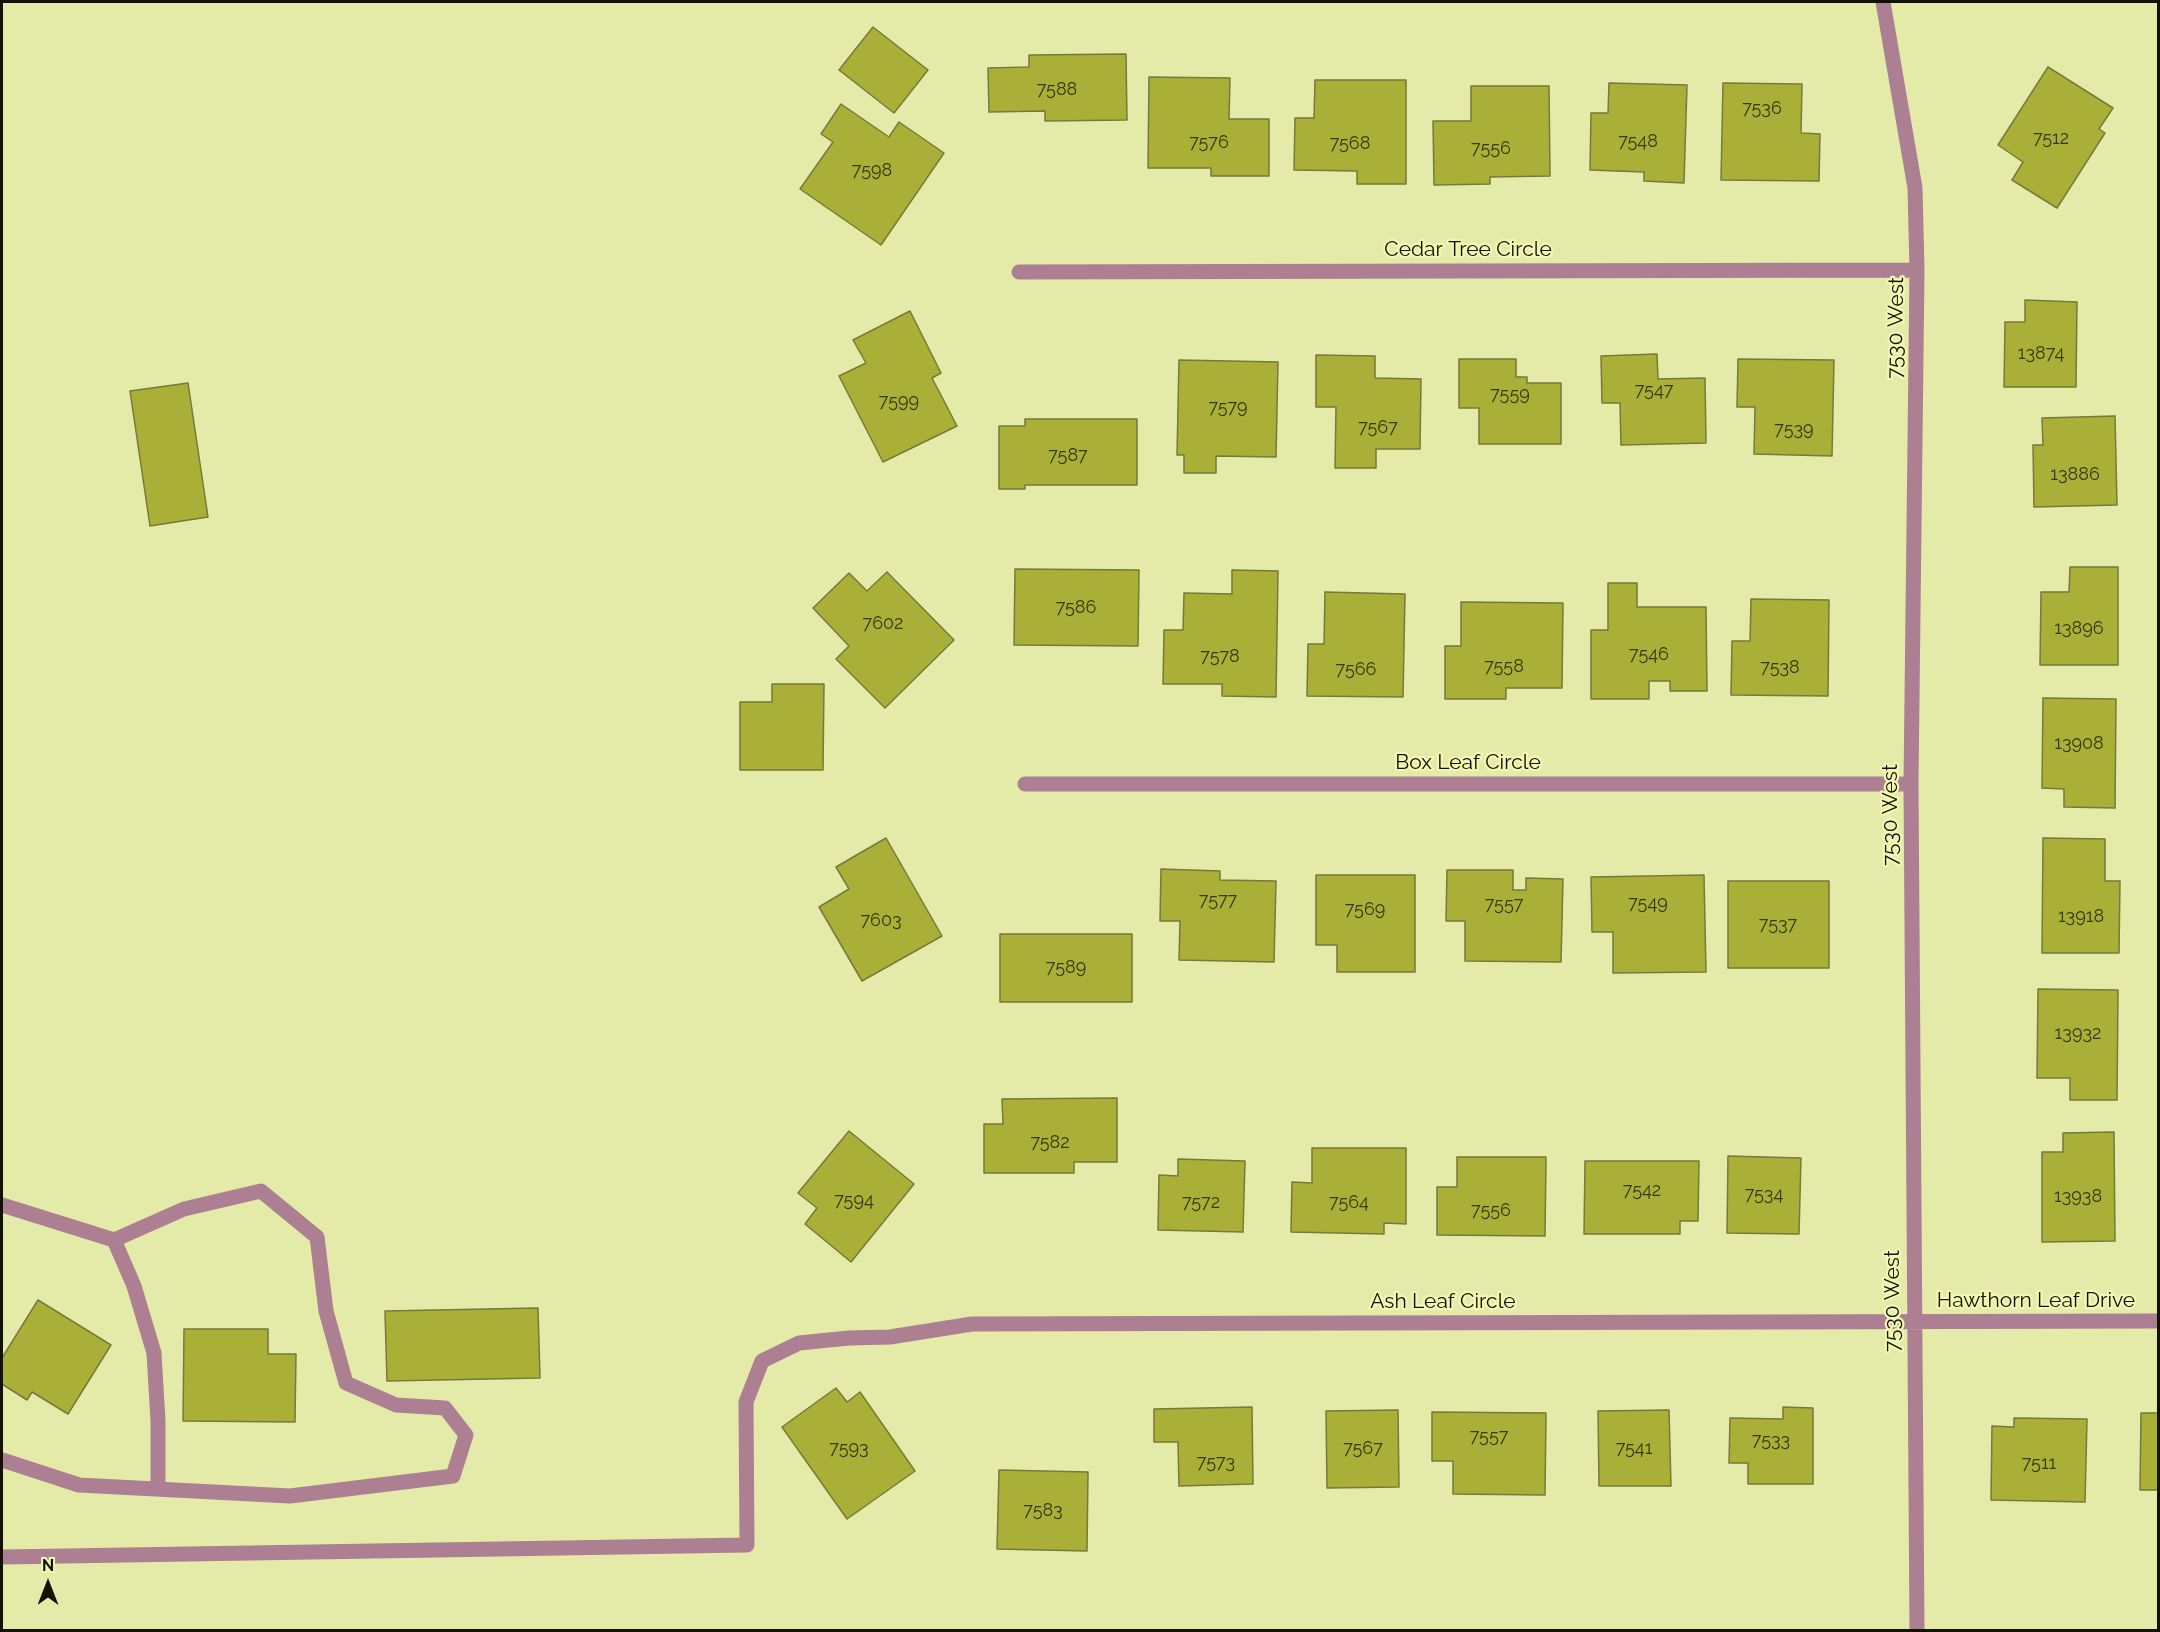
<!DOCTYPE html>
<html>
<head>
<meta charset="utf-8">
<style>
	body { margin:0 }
	#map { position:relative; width:2160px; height:1632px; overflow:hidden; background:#e4eaa7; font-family:Raleway,sans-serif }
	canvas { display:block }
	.frame { position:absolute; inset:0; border:3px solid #111200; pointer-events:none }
	.north { position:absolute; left:18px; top:1554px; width:60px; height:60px; -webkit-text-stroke:4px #f2f7b4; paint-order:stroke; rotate:0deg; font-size:16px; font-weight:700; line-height:24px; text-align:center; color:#111200 }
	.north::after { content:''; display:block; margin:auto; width:21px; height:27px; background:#111200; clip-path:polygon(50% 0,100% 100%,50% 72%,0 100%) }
</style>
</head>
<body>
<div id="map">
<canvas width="2160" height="1632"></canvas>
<div class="frame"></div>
<div class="north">N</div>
</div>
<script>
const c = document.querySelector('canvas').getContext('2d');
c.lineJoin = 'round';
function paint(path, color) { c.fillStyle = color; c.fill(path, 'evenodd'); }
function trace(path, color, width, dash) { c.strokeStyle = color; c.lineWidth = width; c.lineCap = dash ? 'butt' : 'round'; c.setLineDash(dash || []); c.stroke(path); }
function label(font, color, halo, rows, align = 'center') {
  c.font = font + ' Raleway,sans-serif'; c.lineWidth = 4.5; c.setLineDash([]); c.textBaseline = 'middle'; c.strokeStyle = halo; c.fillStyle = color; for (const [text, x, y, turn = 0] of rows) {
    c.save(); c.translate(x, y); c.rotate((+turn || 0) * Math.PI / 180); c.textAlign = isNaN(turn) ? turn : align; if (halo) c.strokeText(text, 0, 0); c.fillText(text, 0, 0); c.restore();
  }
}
const building = new Path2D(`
	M873 27 928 70 894 113 839 70Z
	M1126 54 1127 120 1045 121V111L989 112 988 68 1029 67V55Z
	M2048 67 2113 108 2099 129 2105 133 2057 208 2012 180 2023 162 1998 145Z
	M1149 77 1230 78 1229 119H1269V176H1211V168H1148Z
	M1315 80H1406V184H1357V171L1294 170 1295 118H1314Z
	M1609 83 1687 85 1684 183 1644 181V172L1590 170 1591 113H1608Z
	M1723 83 1802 84 1801 133 1820 134 1819 181 1721 180Z
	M1471 86H1549L1550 176 1490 177V184L1434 185 1433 121H1471Z
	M841 104 889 137 899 122 944 153 881 245 800 189 833 142 821 134Z
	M2025 300 2077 302 2076 387H2004L2005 322H2025Z
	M910 311 941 373 932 378 957 426 883 462 839 376 866 363 853 340Z
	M1657 354 1658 379 1705 378 1706 443 1621 445 1620 403H1602L1601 356Z
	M1316 355 1375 356V378L1421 379 1420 449H1376V468H1335L1336 407H1316Z
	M1459 359H1516V377H1527V383H1561V444H1479V408H1459Z
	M1738 359 1834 360 1832 456 1754 454 1755 407H1737Z
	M1179 360 1278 362 1276 457 1216 456V473H1184V455H1177Z
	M188 383 208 517 150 526 130 391Z
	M2115 416 2117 505 2034 507 2033 445H2043L2042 418Z
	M1025 419H1137V485H1025V489H999V426H1025Z
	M2070 567H2118V665H2040L2041 592H2069Z
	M1015 569 1139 570 1138 646 1014 645Z
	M1232 570 1278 571 1276 697 1222 696V684H1163L1164 630H1183L1184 593 1232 594Z
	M887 572 954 640 885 708 836 659 849 646 813 608 849 573 867 591Z
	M1608 583H1637V607H1706L1707 691H1670V681H1649V699H1591V630H1608Z
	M1325 592 1405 594 1403 697 1307 696 1308 644H1324Z
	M1751 599 1829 600 1828 696 1731 695 1732 641H1750Z
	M1461 602 1563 603 1562 688H1506V699H1445V646H1461Z
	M772 684H824L823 770H740V702H772Z
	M2043 698 2116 699 2115 808 2064 807V789L2042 788Z
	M886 838 942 936 862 981 819 907 849 889 836 867Z
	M2043 838 2105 839V881H2120L2119 953H2042Z
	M1161 869 1220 871V880L1276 881 1274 962 1179 960 1180 921H1160Z
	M1447 870H1513V890H1526V878L1563 879 1561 962 1465 961V921H1446Z
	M1316 875H1415V972H1337V945H1316Z
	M1704 875 1706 972 1613 973V932H1592L1591 877Z
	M1728 881H1829V968H1728Z
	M1000 934H1132V1002H1000Z
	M2038 989 2118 990 2117 1100H2070V1078H2037Z
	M1117 1098V1162H1074V1173H984V1124H1003L1002 1099Z
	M849 1131 914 1184 851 1262 805 1224 817 1208 798 1193Z
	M2114 1132 2115 1241 2042 1242V1152H2063V1133Z
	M1312 1148H1406V1224L1384 1223V1234L1291 1232 1292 1182 1312 1183Z
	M1728 1156 1801 1158 1799 1234 1727 1233Z
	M1457 1157H1546L1545 1236 1437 1235V1187H1457Z
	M1178 1159 1245 1161 1243 1232 1158 1230 1159 1175 1178 1176Z
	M1585 1161H1699L1698 1221H1680V1234H1584Z
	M38 1300 111 1345 68 1414 32 1392 27 1400 2 1384V1358Z
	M538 1308 540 1378 387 1381 385 1311Z
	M184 1329H268V1354H296L295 1422 183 1421Z
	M836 1388 847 1402 860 1392 915 1471 847 1519 782 1427Z
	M1252 1407 1253 1484 1179 1486 1178 1442H1154V1409Z
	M1783 1407 1813 1408V1484H1748V1463H1729L1730 1418 1783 1419Z
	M1398 1410 1399 1487 1327 1488 1326 1411Z
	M1669 1410 1671 1486H1599L1598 1411Z
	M1432 1412 1546 1413 1545 1495 1453 1494V1461H1432Z
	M2141 1413H2158V1490H2140Z
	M2014 1418 2087 1419 2085 1502 1991 1500 1992 1426 2014 1427Z
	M999 1470 1088 1472 1087 1551 997 1549Z`);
const minor = new Path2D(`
	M1883 2 1915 188 1917 270 1911 784 1917 1630
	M1019 272 1917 270
	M1025 784H1911
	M2 1205 114 1240 184 1209 261 1191 317 1237 326 1311 346 1383 396 1405 445 1408 466 1435 453 1476 290 1496 79 1485 2 1460
	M114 1240 134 1286 154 1353 158 1421V1489
	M2 1557 747 1545 746 1402 762 1361 799 1343 849 1338 890 1337 972 1324 2158 1321`);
const numberNames = [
	["7588",1057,90],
	["7536",1762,109],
	["7512",2051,139],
	["7548",1638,142],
	["7576",1209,143],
	["7568",1350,144],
	["7556",1491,149],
	["7598",872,171],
	["13874",2041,354],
	["7547",1654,391],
	["7559",1510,395],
	["7599",899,402],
	["7579",1228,408],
	["7567",1378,428],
	["7539",1794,430],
	["7587",1068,456],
	["13886",2075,475],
	["7586",1076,608],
	["7602",883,624],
	["13896",2079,629],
	["7546",1649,655],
	["7578",1220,657],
	["7558",1504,667],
	["7538",1780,668],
	["7566",1356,670],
	["13908",2079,744],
	["7577",1218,901],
	["7549",1648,904],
	["7557",1504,905],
	["7569",1365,910],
	["13918",2081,917],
	["7603",881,921],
	["7537",1778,925],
	["7589",1066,968],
	["13932",2078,1034],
	["7582",1050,1143],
	["7542",1642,1191],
	["7534",1764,1195],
	["13938",2078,1197],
	["7594",854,1201],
	["7572",1201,1203],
	["7564",1349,1203],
	["7556",1491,1211],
	["7557",1489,1437],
	["7533",1771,1441],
	["7593",849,1449],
	["7567",1363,1449],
	["7541",1634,1449],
	["7573",1216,1463],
	["7511",2039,1464],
	["7583",1043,1511]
];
const streetNames = [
	["Cedar Tree Circle",1468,250],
	["7530 West",1896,328,-89],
	["Box Leaf Circle",1468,763],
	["7530 West",1891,815,-90],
	["7530 West",1893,1301,-90],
	["Hawthorn Leaf Drive",2036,1301],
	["Ash Leaf Circle",1443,1302]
];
paint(building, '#aaaf38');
trace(building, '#767a3a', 1.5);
trace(minor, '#ad7f93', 15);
label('18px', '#37390e', null, numberNames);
label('21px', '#111200', '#f2f7b4', streetNames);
</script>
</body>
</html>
